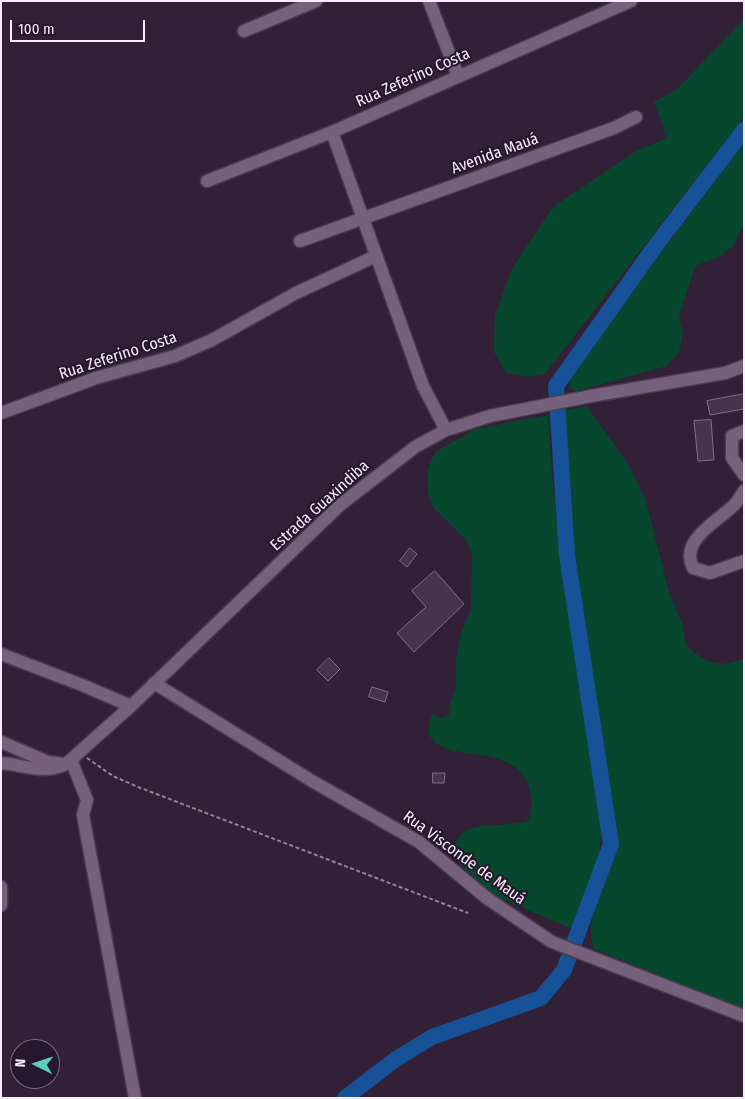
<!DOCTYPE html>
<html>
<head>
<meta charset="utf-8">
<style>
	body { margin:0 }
	#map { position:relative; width:745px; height:1099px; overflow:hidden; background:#312036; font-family:"Fira Sans Condensed",sans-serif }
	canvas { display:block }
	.frame { position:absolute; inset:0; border:2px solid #f7ecfa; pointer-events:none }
	.north { position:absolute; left:10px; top:1039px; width:50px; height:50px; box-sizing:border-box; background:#27172c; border:1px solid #7a6c7e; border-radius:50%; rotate:274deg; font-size:14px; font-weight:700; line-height:20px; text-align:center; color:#f7ecfa }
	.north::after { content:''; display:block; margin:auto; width:18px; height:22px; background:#5dceba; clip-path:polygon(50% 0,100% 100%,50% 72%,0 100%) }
	.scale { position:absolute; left:10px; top:20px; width:135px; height:22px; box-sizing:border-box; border:2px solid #f7ecfa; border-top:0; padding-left:6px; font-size:15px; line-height:18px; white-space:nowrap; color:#f7ecfa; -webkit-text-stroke:4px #27172c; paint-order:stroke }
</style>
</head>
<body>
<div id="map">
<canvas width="745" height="1099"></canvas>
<div class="frame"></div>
<div class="north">N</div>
<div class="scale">100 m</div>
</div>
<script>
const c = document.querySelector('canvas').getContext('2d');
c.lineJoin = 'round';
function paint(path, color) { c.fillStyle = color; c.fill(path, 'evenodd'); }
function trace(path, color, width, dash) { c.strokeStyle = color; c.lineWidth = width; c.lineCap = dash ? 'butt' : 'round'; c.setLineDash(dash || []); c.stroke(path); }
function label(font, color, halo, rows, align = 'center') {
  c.font = font + ' "Fira Sans Condensed",sans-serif'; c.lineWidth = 4; c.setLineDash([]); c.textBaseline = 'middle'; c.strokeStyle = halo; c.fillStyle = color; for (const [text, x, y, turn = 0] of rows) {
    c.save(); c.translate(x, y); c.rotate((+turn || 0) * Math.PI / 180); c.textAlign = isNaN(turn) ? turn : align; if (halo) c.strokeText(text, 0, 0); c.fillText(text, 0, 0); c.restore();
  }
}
const green = new Path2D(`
	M744 19V117L545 374 529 377 506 373 494 352 495 316 512 268 553 207 636 151 667 138 654 102 677 89Z
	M744 143V224L732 247 719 257 697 265 693 273 679 317 683 333 679 352 667 366 577 391 568 388 577 363Z
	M587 406 628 464 646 501 669 592 683 626 686 646C709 664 715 668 744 659V1009L594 949 591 937 592 921 612 858 611 813 588 664 570 512 565 410Z
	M548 415 553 487 571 628 602 821 599 860 572 929 489 893 461 865 455 853 456 841 464 831C485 822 507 827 528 821 532 811 532 802 530 791 518 737 438 768 428 731L432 714 442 718 449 714 451 710 449 706 456 688V658L461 634 471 608 472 555 466 540 433 507 428 493V469L435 452 476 429Z`);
const river = new Path2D(`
	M345 1098 396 1059 432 1037 541 998 564 970 611 844 567 555 556 386 656 245 744 130`);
const building = new Path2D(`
	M744 394V409L710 415 707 401Z
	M711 420 714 460 698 461 694 421Z
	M410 548 417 554 407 567 400 561Z
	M435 571 464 604 414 652 397 633 426 607 412 591Z
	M329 658 340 669 328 681 317 670Z
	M372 687 388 692 385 702 369 697Z
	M433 773H445L444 783H433Z`);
const path = new Path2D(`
	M87 758 113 776 138 787 468 913`);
const minor = new Path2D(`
	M429 1 458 76
	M244 31 316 1
	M332 132 423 386 446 430
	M207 181 332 132 631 1
	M300 241 614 128 636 117
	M1 413 96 378 175 356 212 340 296 293 376 256
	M744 431 732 436V458L744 475
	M744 491C741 495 739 500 735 504 719 521 679 539 693 568L710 573 744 561
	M1 654 82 685 131 706
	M154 683 312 781 419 842 488 899 552 942 744 1016
	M1 742 48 762 64 764
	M71 760 87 800 83 815 135 1098
	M1 763C25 765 43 775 66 764L131 706 340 505 415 447 446 430 490 416 591 396 725 373 744 366
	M1 887V905`);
const streetNames = [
	["Rua Zeferino Costa",413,78,-24],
	["Avenida Mauá",495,154,-20],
	["Rua Zeferino Costa",118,356,-18],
	["Estrada Guaxindiba",320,506,-42],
	["Rua Visconde de Mauá",464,858,36]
];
paint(green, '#07472e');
trace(river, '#175197', 16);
paint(building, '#46344b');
trace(building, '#826e87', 1);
trace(minor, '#4a3b4e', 15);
trace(path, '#928496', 2, [4, 2.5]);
trace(minor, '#75617b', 12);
label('16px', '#f7ecfa', '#27172c', streetNames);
</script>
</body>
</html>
